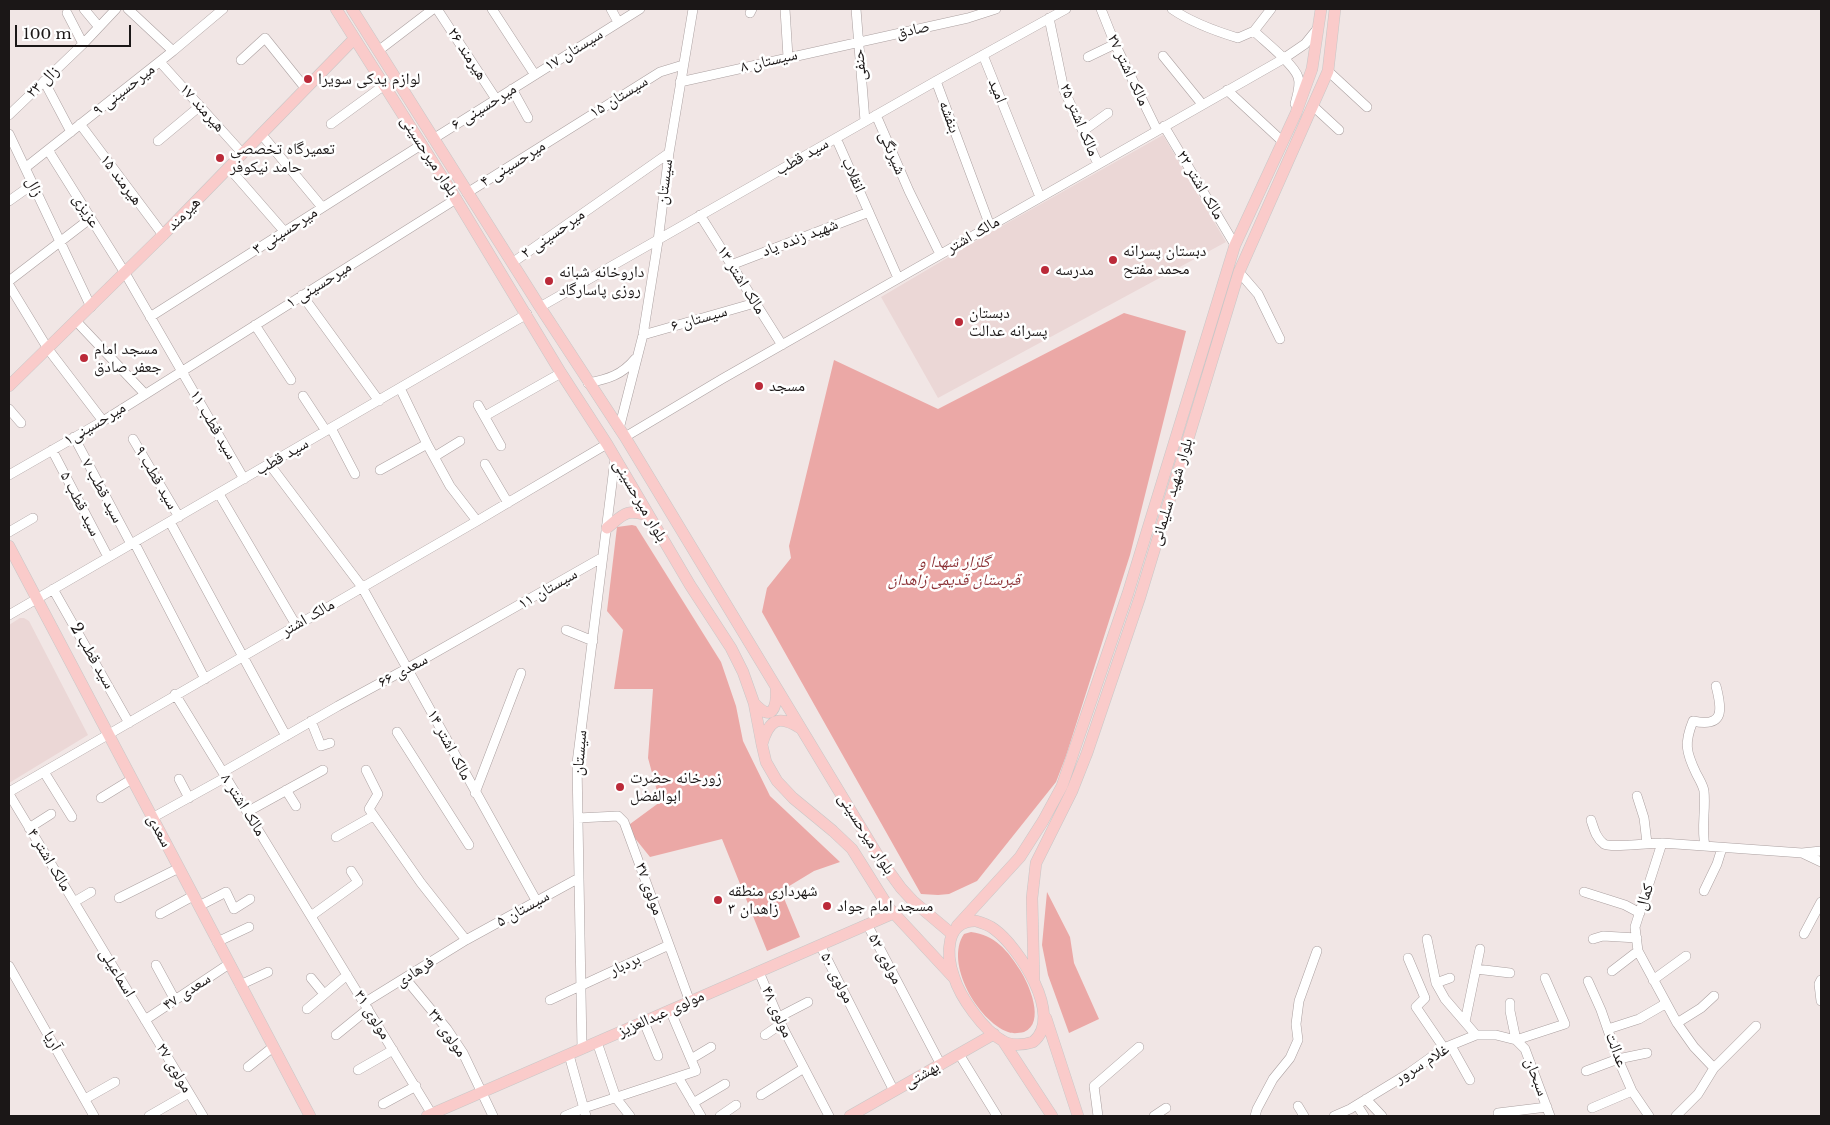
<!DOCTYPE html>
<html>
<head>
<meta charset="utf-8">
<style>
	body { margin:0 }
	#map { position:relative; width:1830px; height:1125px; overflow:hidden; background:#f1e6e5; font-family:"Libre Baskerville",serif }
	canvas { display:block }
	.frame { position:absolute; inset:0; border:10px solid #1b1717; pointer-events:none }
	.scale { position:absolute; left:15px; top:25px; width:116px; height:22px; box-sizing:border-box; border:2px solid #1b1717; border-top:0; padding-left:6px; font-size:15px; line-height:18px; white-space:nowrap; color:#1b1717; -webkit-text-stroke:4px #fff; paint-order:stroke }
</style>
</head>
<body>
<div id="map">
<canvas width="1830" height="1125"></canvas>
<div class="frame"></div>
<div class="scale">100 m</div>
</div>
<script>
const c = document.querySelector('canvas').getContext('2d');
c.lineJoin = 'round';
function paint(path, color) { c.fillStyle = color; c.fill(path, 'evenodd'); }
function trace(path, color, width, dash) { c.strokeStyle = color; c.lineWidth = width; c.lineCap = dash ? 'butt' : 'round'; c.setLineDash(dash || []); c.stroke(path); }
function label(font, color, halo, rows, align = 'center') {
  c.font = font + ' "Libre Baskerville","Noto Naskh Arabic",serif'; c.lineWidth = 5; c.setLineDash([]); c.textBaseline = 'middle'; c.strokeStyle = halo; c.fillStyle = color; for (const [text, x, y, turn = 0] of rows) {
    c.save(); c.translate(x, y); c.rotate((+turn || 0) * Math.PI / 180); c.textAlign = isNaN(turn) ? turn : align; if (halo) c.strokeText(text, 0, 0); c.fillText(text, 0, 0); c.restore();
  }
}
const built = new Path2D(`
	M1163 135 1226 242 938 398 881 297 986 235Z
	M20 618H24L29 621 88 735 9 783V625Z`);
const green = new Path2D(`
	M1124 313 1186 331 1130 555 1066 756 1056 782 977 881 949 894 938 895 921 894 762 612 767 588 791 558 789 546 834 360 938 409Z
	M632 525 636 526 721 662 736 706 743 741 770 796 840 862 814 871 781 891 800 937 767 951 722 839 650 857 626 827 660 802 648 758 653 689H614L623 630 607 611 617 527Z
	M1047 892 1070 937 1074 963 1099 1019 1069 1033 1048 975 1042 945Z
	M971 932C995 935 1008 951 1020 970 1029 984 1046 1023 1024 1032 1019 1033 1013 1034 1008 1032 978 1021 944 963 964 934Z`);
const minor = new Path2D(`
	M84 9 99 27
	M128 9 173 51
	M437 9 496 99
	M492 9 535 75
	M611 9 618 22
	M785 9 788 57
	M856 9 865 121
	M1101 9 1115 44 1157 130
	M1172 9C1192 23 1215 31 1238 38L1254 31C1264 41 1294 64 1298 77 1301 85 1297 96 1295 104
	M67 13 83 44
	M750 13 752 9
	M1049 18 1064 90 1098 164
	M1254 31 1271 9
	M378 51 433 9
	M983 55 1040 197
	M1163 56 1202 104
	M1088 57 1115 44
	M241 60 265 38 306 89
	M160 62 243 154
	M1328 71 1367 107
	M44 81 71 132
	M936 81 990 226
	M680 82 968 18 996 9
	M512 89 528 118
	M1227 90 1282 141
	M1313 106 1339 130
	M9 115 83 44 116 9
	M876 115 909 191 940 254
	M80 124 163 235
	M331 124 383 86
	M1164 126 1235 245
	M1083 131 1108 113
	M9 134 91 307
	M262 135 322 207
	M836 138 898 278
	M433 139 640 9
	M158 141 200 106
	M48 150 125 273 244 479
	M25 168 173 51 223 9
	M229 168 284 231
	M467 193 660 72 683 65
	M9 201 33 184
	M700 215 782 345
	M512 263 669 153
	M731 265 869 212
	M1239 272 1258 294 1280 339
	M9 281 91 218
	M9 285 48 349 103 421
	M302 295 379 401
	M540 307 936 81 1066 9
	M150 317 421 145
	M76 321 145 394
	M255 325 291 380
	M643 335 755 303
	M588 383C608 379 622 375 635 359
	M400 388 427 444 450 486 477 521
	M303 396 326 431
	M478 405 501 446
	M9 409 21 423
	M485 416 561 373
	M331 428 355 474
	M619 429 643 335 658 241 669 153 693 9
	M74 437 131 544
	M625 437 722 379 1283 59 1305 44 1318 28
	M133 439 179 517
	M52 450 108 557
	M434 457 460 441
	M485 464 508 503
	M270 465 362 587 537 902
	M380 470 427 444
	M9 475 103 421 456 199
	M219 494 296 625
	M170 522 286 736
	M9 532 33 518
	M134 542 205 679
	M53 589 129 723
	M9 615 527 314
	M566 630 593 641
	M175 694 433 1116
	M311 721 321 746 330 743
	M397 732 469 845
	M366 770 378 794 369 809 421 883 466 940
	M44 772 72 817
	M223 772 338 706 408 668 603 557
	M179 779 189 798
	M286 790 296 806
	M9 792 477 521 607 444
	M475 793 521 673
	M9 794 203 1116
	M1637 796 1644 818 1647 843
	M101 798 132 779
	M247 812 323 770
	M152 818 226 777
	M578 818 618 816 624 822 690 1002
	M1591 820C1594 829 1596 838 1604 844 1610 848 1651 843 1662 843
	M29 828 51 814
	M336 837 373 816
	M1705 846C1701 828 1706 810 1704 791 1703 785 1699 779 1696 773 1686 752 1684 743 1693 721 1725 728 1722 709 1716 686
	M1802 853 1821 862
	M1704 891 1717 864 1722 848
	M1584 892 1625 905 1640 913
	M119 898 179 868
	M74 902 91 892
	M199 906 226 892 234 909 250 899
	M160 914 193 896
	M311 916 358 882 351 871
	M867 924 941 1065
	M1804 934 1821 902
	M1427 939 1436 983 1445 999 1476 1035
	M1593 939 1603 936 1637 938
	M217 942 249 927
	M820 945 894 1091
	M1408 958 1425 998 1416 1007 1444 1048
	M156 965 175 1000
	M9 966 94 1116
	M1476 969 1510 973
	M1612 971 1638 951
	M759 972 782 1026 829 1116
	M311 978 324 994
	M405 978 447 1029 463 1053 493 1116
	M1653 980 1686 956
	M1821 980 1819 984 1821 1001
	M1588 981 1601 1010 1618 1059 1632 1091 1649 1116
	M1436 983 1450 978
	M240 985 268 972
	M550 1000 669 945
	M364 1003 466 940 579 878
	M1510 1003V1011L1516 1040
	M307 1009 347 975
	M779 1017 808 1002
	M145 1020 229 964
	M644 1022 658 1056
	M1465 1022 1480 949
	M1677 1023 1701 1008 1714 996
	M1608 1029 1639 1019 1665 1004
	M336 1035 368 1009
	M765 1035 781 1024
	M1516 1040 1565 1024 1545 978
	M597 1042 616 1098 630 1116
	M1451 1046 1470 1080
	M582 1049 577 763 615 459
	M959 1054 997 1116
	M569 1055 586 1116
	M691 1059 711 1047
	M248 1067 273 1047
	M1714 1068 1694 1047 1677 1023 1638 951 1635 927 1662 843 1802 853 1821 851
	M358 1070 393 1050
	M1586 1071 1618 1059 1647 1053
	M678 1077 701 1116
	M761 1095 804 1068
	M85 1099 115 1082
	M1366 1099 1382 1116
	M693 1103 725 1084
	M383 1104 416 1086
	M1357 1105 1364 1116
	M1298 1106 1304 1116
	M1592 1108 1632 1091
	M1498 1113 1547 1107
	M149 1116 189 1093
	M565 1116 584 1108 696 1071 670 1010
	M720 1116 736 1105
	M1098 1116 1094 1086 1139 1047
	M1154 1116 1166 1108
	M1255 1116 1257 1109 1273 1079 1290 1058 1298 1040 1296 1024 1299 1001 1317 951
	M1334 1116 1350 1109 1409 1073 1444 1048 1476 1035H1496L1516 1040 1525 1049 1550 1116
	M1676 1116 1698 1094 1714 1068 1756 1026`);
const major = new Path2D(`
	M336 9 456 199 561 373 607 444 690 585 731 648 743 672 754 703 762 745 766 762 777 781 793 798 833 831 852 849 889 908 953 977
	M352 9 540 307 625 437 880 859 901 888 913 901 952 934
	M9 386 163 235 354 39
	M607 528C624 514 626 508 649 516
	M9 546 310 1116
	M754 703C772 723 777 708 776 689
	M762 744C769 720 778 714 800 728
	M976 921C983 923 989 925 994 929 1018 946 1065 1017 1033 1042 1024 1045 1011 1046 1003 1041 984 1031 960 997 954 977 946 955 945 920 976 921Z
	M957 926 1020 857 1043 821 1062 786 1128 593 1235 245 1296 113 1312 69 1321 9
	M1034 979 1032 898 1036 863 1072 791 1087 753 1140 597 1239 272 1328 71 1335 9
	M1046 1018 1078 1116
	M1003 1041 1052 1116
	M427 1116 894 913
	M850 1116 994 1034`);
const markers = [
	[308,79,5,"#bb2a39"],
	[220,158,5,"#bb2a39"],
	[1113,260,5,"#bb2a39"],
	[1045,270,5,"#bb2a39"],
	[549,281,5,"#bb2a39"],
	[959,322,5,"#bb2a39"],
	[84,358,5,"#bb2a39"],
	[759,386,5,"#bb2a39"],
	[620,787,5,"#bb2a39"],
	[718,900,5,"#bb2a39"],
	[827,906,5,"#bb2a39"]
];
const streetNames = [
	["صادق",913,30,-12],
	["سیستان ۱۷",574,50,-32],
	["هیرمند ۲۶",467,54,57],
	["سیستان ۸",769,61,-13],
	["حنفی",860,65,-95],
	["مالک اشتر ۲۷",1128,70,65],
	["زال ۲۳",43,82,-44],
	["میرحسینی ۹",124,90,-38],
	["امید",997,91,68],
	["سیستان ۱۵",619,97,-32],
	["میرحسینی ۶",484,107,-32],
	["هیرمند ۱۷",202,108,48],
	["بنفشه",949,117,70],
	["مالک اشتر ۲۵",1079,120,67],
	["شیرنگی",892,153,67],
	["بلوار میرحسینی",429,156,57],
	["سید قطب",802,157,-30],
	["میرحسینی ۴",513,164,-32],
	["انقلاب",853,175,66],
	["هیرمند ۱۵",121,180,53],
	["سیستان",665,182,-83],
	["مالک اشتر ۲۲",1200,185,59],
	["زال",34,187,65],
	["عزیزی",86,211,58],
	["هیرمند",184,214,-45],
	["میرحسینی ۳",285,231,-33],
	["میرحسینی ۲",553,234,-35],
	["مالک اشتر",973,235,-30],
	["شهید زنده یاد",800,238,-21],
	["مالک اشتر ۱۳",741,280,58],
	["میرحسینی ۱",319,285,-32],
	["سیستان ۶",699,319,-16],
	["میرحسینی۱",95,424,-31],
	["سید قطب ۱۱",213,425,60],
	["سید قطب",282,457,-30],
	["سید قطب ۹",156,478,60],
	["سید قطب ۷",102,491,62],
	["بلوار شهید سلیمانی",1172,492,-73],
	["بلوار میرحسینی",640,501,60],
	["سید قطب ۵",80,504,63],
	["سیستان ۱۱",548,589,-30],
	["مالک اشتر",308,618,-30],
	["سید قطب 2",92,656,60],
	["سعدی ۶۶",403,671,-28],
	["مالک اشتر ۱۴",449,745,62],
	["سیستان",580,753,-85],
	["مالک اشتر ۸",243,805,58],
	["سعدی",159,831,62],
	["بلوار میرحسینی",866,834,58],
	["مالک اشتر ۴",49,860,59],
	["مولوی ۳۷",649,889,70],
	["کمال",1645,897,-72],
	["سیستان ۵",523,909,-29],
	["مولوی ۵۲",885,959,62],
	["بردبار",625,965,-25],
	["فرهادی",415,972,-32],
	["اسماعیلی",117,973,59],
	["مولوی ۵۰",837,978,63],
	["سعدی ۴۷",187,992,-34],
	["مولوی ۴۸",777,1012,66],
	["مولوی عبدالعزیز",661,1014,-24],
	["مولوی ۳۱",372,1015,58],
	["مولوی ۳۳",447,1033,55],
	["آریا",52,1041,60],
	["عدالت",1616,1050,70],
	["غلام سرور",1422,1064,-32],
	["مولوی ۲۷",174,1068,59],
	["بهشتی",922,1075,-30],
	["سبحان",1536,1077,69]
];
const poiNames = [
	["لوازم یدکی سویرا",318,79],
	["تعمیرگاه تخصصی",230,149],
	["حامد نیکوفر",230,167],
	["دبستان پسرانه",1123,251],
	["محمد مفتح",1123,269],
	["مدرسه",1055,270],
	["داروخانه شبانه",559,272],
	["روزی پاسارگاد",559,290],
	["دبستان",969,313],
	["پسرانه عدالت",969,331],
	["مسجد امام",94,349],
	["جعفر صادق",94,367],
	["مسجد",769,386],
	["زورخانه حضرت",630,778],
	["ابوالفضل",630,796],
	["شهرداری منطقه",728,891],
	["۳ زاهدان",728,909],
	["مسجد امام جواد",837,906]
];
const parkNames = [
	["گلزار شهدا و",954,562],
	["قبرستان قدیمی زاهدان",954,580]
];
paint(built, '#ebd7d6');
paint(green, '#eba8a6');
trace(minor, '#aba0a0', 10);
trace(major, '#c8c7c7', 12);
trace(minor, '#fff', 9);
trace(major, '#facbca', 11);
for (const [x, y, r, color] of markers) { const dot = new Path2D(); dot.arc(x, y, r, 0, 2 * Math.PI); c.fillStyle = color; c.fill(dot); trace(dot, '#fff', 2); }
label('16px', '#1b1717', '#fff', streetNames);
label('16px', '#1b1717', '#fff', poiNames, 'left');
label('italic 16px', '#8c3236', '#fff', parkNames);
</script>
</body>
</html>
